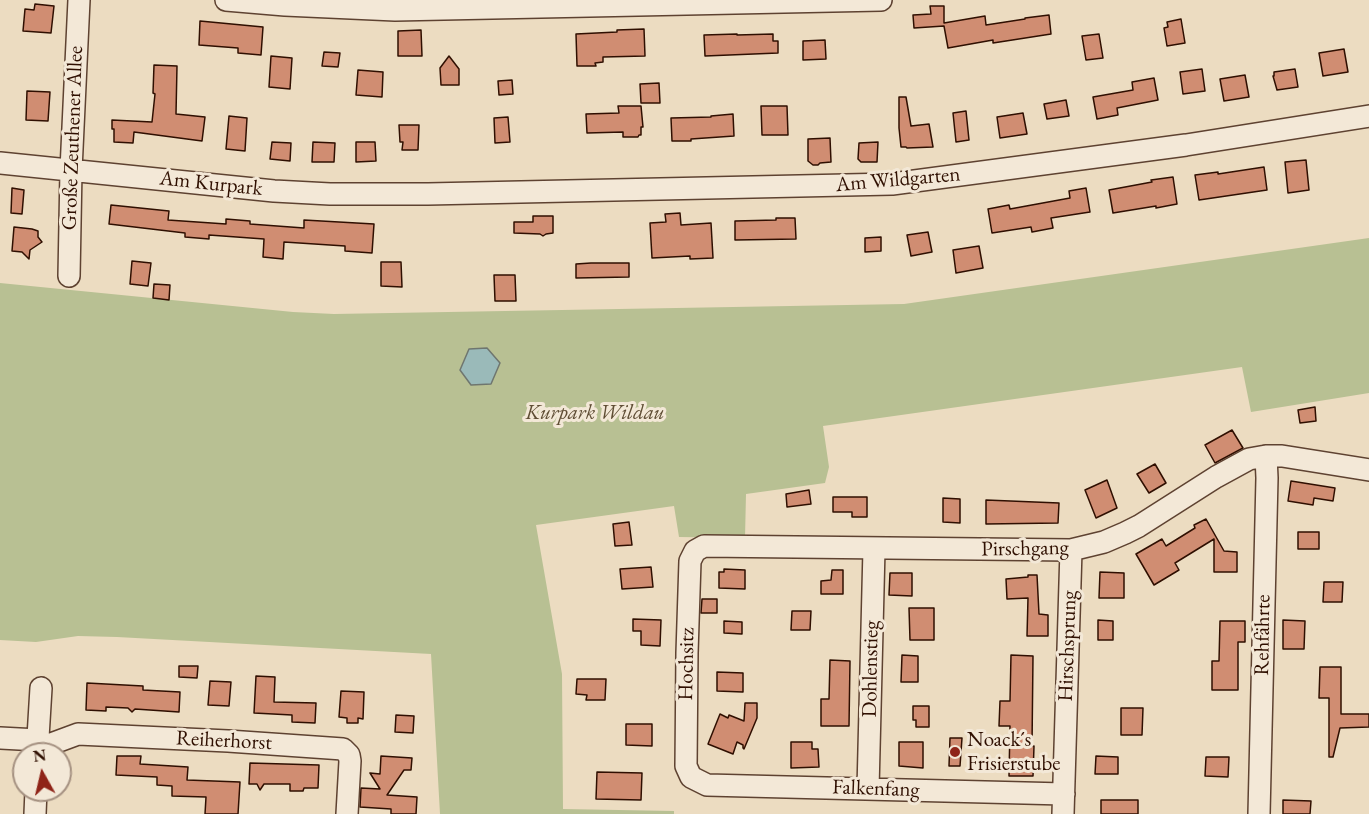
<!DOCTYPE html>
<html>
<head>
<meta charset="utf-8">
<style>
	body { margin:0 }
	#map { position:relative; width:1369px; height:814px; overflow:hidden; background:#ecdcc1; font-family:"EB Garamond",serif }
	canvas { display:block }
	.north { position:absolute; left:12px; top:742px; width:60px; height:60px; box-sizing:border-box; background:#f3e8d7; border:2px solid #a59181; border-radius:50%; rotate:352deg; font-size:16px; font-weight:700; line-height:24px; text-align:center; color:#2f0f01 }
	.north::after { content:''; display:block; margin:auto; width:21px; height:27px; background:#8f2418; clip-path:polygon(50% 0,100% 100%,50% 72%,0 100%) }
</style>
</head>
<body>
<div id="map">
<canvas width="1369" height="814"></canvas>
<div class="north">N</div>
</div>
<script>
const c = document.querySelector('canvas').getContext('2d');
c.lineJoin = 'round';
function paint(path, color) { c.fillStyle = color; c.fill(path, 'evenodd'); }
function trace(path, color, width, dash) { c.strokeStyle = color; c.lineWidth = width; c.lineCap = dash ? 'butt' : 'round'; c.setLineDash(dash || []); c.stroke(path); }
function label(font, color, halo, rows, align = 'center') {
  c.font = font + ' "EB Garamond",serif'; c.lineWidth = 6; c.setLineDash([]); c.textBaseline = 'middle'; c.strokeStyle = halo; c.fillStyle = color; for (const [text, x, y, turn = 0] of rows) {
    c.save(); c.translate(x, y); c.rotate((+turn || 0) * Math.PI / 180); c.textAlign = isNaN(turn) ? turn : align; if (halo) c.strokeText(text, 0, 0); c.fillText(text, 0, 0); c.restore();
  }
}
const green = new Path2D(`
	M1369 238V393L1251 412 1242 367 823 426 829 467 825 483 746 494 745 538 679 537 674 506 536 525 562 674 563 809 674 811V814H440L431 654 117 637 78 636 36 642 0 640V283L293 312 334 314 904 304Z`);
const water = new Path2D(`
	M487 348 500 363 491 384 471 385 460 370 469 349Z`);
const building = new Path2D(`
	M35 4 54 6 51 33 23 31 25 9 34 10Z
	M930 6H944V23L985 16 986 25 1025 19V18L1049 15 1051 34 993 43V40L948 48 944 26 914 28 913 15 931 14Z
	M1181 19 1185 43 1167 46 1164 28 1168 27 1167 22Z
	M200 21 263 27 261 55 238 53V48L199 45Z
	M644 29 645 56 603 57V62L595 63 596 66H577L576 34 617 32V30Z
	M421 30 422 56H398V31Z
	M737 34V35L773 34V41H778V53L705 56 704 35Z
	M1099 34 1103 58 1086 60 1082 36Z
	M825 40 826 59 803 60V41Z
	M1344 49 1348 72 1323 76 1319 53Z
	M324 52 340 53 338 67 322 66Z
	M271 56 292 58 290 89 269 87Z
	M449 56 459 69V85H441L440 68Z
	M154 65 177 66 176 114 205 117 202 141 134 132 133 143 114 142V129H112V120L152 122 155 94 153 93Z
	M1202 69 1205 91 1183 94 1180 72Z
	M1295 69 1298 87 1277 90 1273 76H1274V72Z
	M358 70 383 72 382 97 356 95Z
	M1245 75 1249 97 1224 101 1220 79Z
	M1154 78 1158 100 1117 108 1118 115 1097 119 1093 97 1133 90 1132 82Z
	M512 80 513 94 499 95 498 81Z
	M659 83 660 103H641L640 84Z
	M27 91 50 92 48 121 26 120Z
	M899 97H906L911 126 929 124 933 147 907 148 906 147H901L899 128Z
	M1066 100 1069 116 1047 119 1044 104Z
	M618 106H641L643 127H641V135H639L638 137H623V132L587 133 586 114 619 113Z
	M761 106H787L788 135H762Z
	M966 111 969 140 956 142 953 113Z
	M1023 113 1027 134 1000 138 997 117Z
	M733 114 734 136 691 139V141H672L671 118 711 117V116Z
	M229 116 247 118 245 151 226 149Z
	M508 117 510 142 495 143 494 118Z
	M399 125H419L418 150H402L403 142H400Z
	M830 138 831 162 820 163 818 165H813L808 161V139Z
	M272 142 291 143 290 161 270 159Z
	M313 142 335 143 334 162H312Z
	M356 142H375L376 161 356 162Z
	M878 142 877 162H861L858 159 859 143Z
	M1306 160 1309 190 1288 193 1285 162Z
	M1264 167 1267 190 1199 200 1195 175 1218 172V174Z
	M1173 177 1177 204 1156 208V206L1113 213 1109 190 1152 182 1151 180Z
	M12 188 24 190 22 214 11 213Z
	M1086 188 1090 212 1051 218 1053 228 1032 232 1031 227 992 233 988 209 1009 205 1010 209 1070 198 1069 191Z
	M111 205 169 211 168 220 226 224V219L250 221V224L304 228V220L374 224 372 253 345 251V246L284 242 283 259 263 257 264 239 209 235V239L185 237V233L109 224Z
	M680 213 681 225 711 223 713 258 690 259V256L652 258 650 223 666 222 665 214Z
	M533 216H553V233L546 234 543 236 540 234 514 233V222H533Z
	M776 218H795L796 239 735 240V221L776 220Z
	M14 227 32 229 38 231V237L42 242 30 250 29 259 22 252 12 251Z
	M928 232 932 252 911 256 907 235Z
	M881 237V251L865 252V238Z
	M979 246 983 268 956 273 953 250Z
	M132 261 151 263 148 286 130 284Z
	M381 262H401L402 287 381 286Z
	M591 263H629V277L576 278V264Z
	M494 275H515L516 301H495Z
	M154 284 170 285 169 300 153 298Z
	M1315 407 1316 421 1300 423 1298 410Z
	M1232 430 1243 448 1215 463 1205 445Z
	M1155 464 1166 483 1149 493 1137 474Z
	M1107 480 1117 508 1096 518 1085 490Z
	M1291 481 1335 488 1333 501 1314 498 1313 505 1288 501Z
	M809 490 811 504 787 507 786 494Z
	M833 497H867V517H852V512H833Z
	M943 498 960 499V523L943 522Z
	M986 500 1059 503 1058 523 986 524Z
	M1206 519 1224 551 1237 552V572H1214V539L1175 563 1179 570 1154 585 1136 554 1162 539 1166 546 1195 528 1194 525Z
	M629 522 632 545 615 546 613 524Z
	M1298 532H1319V549H1298Z
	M651 567 653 587 622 589 620 569Z
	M724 569 745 570V589L719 588V572H724Z
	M832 570H843V594H821V581L831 580Z
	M1100 572 1124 573V598H1099Z
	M890 573H912V596L889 595Z
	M1028 575H1037L1039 614 1048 615V636H1027L1028 598 1007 599 1006 579 1028 577Z
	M1324 582H1343L1342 602H1323Z
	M702 599H717V613H701Z
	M909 608H934V640H910Z
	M792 611H811L810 630H791Z
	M633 619 661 620 660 646 641 645V631H633Z
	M1098 620 1113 621V640H1098Z
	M1283 620 1305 621 1304 649H1283Z
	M724 621 742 622V634L724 633Z
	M1220 621H1245V642H1238V690H1212V661H1219Z
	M902 655 918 656V682H901Z
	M1011 655 1033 656 1032 746H1034L1033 776H1009L1010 726H999L1000 701H1010Z
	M830 660 850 661 849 726H821V699H829Z
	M179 666H198L197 678 179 677Z
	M1320 667H1341V714H1369V727L1340 728 1333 757H1329V698H1319Z
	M717 672 743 673V692L717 691Z
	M256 676 275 677 274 702 316 703 315 723 292 722V715L254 713Z
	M577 679H606L605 700H586L587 695 576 694Z
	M210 681 231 682 229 706 208 705Z
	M87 683 143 686V690L180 692 179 712 135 709 132 712 128 708 106 707V711L86 710Z
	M341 691 364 692 363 719 358 718V723H347V718L339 717Z
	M745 703H757V718L744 749 743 748V745L737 742 733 754 708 744 720 714 728 718 729 715 744 721Z
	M913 706H929V727H916V720H913Z
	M1121 708H1143L1142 735H1121Z
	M396 715 414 716 413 733 395 732Z
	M626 724H652V746L626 745Z
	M950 738H962L960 766H949Z
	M791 742H812V749H818L819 767 791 768Z
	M899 742H923V768L899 766Z
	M117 756H141L140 764 188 767 187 780 240 782 238 814H205L206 797 172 796V786L157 785V777L116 775Z
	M381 756 412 758 411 770H404L387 795 417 797 416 814H391V809L360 807 361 788 380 789 370 773 380 774Z
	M1096 756 1118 757V774H1095Z
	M1206 757H1229L1228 777 1205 776Z
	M250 763 319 765 318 788H304L303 791H290V784H264L260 790 257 784H249Z
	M597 772 642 773 641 800 596 799Z
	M1101 800H1138V814H1101Z
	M1283 800 1311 801 1310 814H1283Z`);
const minor = new Path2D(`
	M226 0 285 5 395 10 881 0
	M0 163 274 191 330 194H428L892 184 1186 145 1369 116
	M69 276 71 170 79 0
	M0 738 38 740
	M38 744H51L78 734 228 741 343 749 349 755 350 761 347 814
	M37 754 41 688
	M868 789 874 549
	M1064 794 707 785 691 777 686 766 687 653 690 561 695 551 704 546 1071 550 1104 542 1125 533 1139 526 1216 477 1249 459 1266 456H1282L1369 470
	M35 814 36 790
	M1063 814 1071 550
	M1259 814 1267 478 1266 456`);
const markers = [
	[955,752,6,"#8f2418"]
];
const streetNames = [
	["Große Zeuthener Allee",73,138,-88],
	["Am Wildgarten",898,180,-5],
	["Am Kurpark",211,184,6],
	["Pirschgang",1025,549,-1],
	["Rehfährte",1263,635,-89],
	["Hirschsprung",1068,646,-88],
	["Hochsitz",687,664,-89],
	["Dohlenstieg",871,669,-89],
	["Reiherhorst",224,741,3],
	["Falkenfang",876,789,2]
];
const parkNames = [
	["Kurpark Wildau",595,413]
];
const poiNames = [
	["Noack´s",967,740],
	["Frisierstube",967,764]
];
paint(green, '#b8c093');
paint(water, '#9abab9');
trace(water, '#6f766f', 1.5);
paint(building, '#d08d72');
trace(building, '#2f0f01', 1.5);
trace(minor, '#5e4231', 24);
trace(minor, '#f3e8d7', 21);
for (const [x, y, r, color] of markers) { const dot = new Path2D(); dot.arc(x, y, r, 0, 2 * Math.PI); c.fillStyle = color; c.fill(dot); trace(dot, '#f3e8d7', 2); }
label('21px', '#2f0f01', '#f3e8d7', streetNames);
label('italic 21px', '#5f4d34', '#f3e8d7', parkNames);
label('21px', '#2f0f01', '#f3e8d7', poiNames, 'left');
</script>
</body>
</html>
